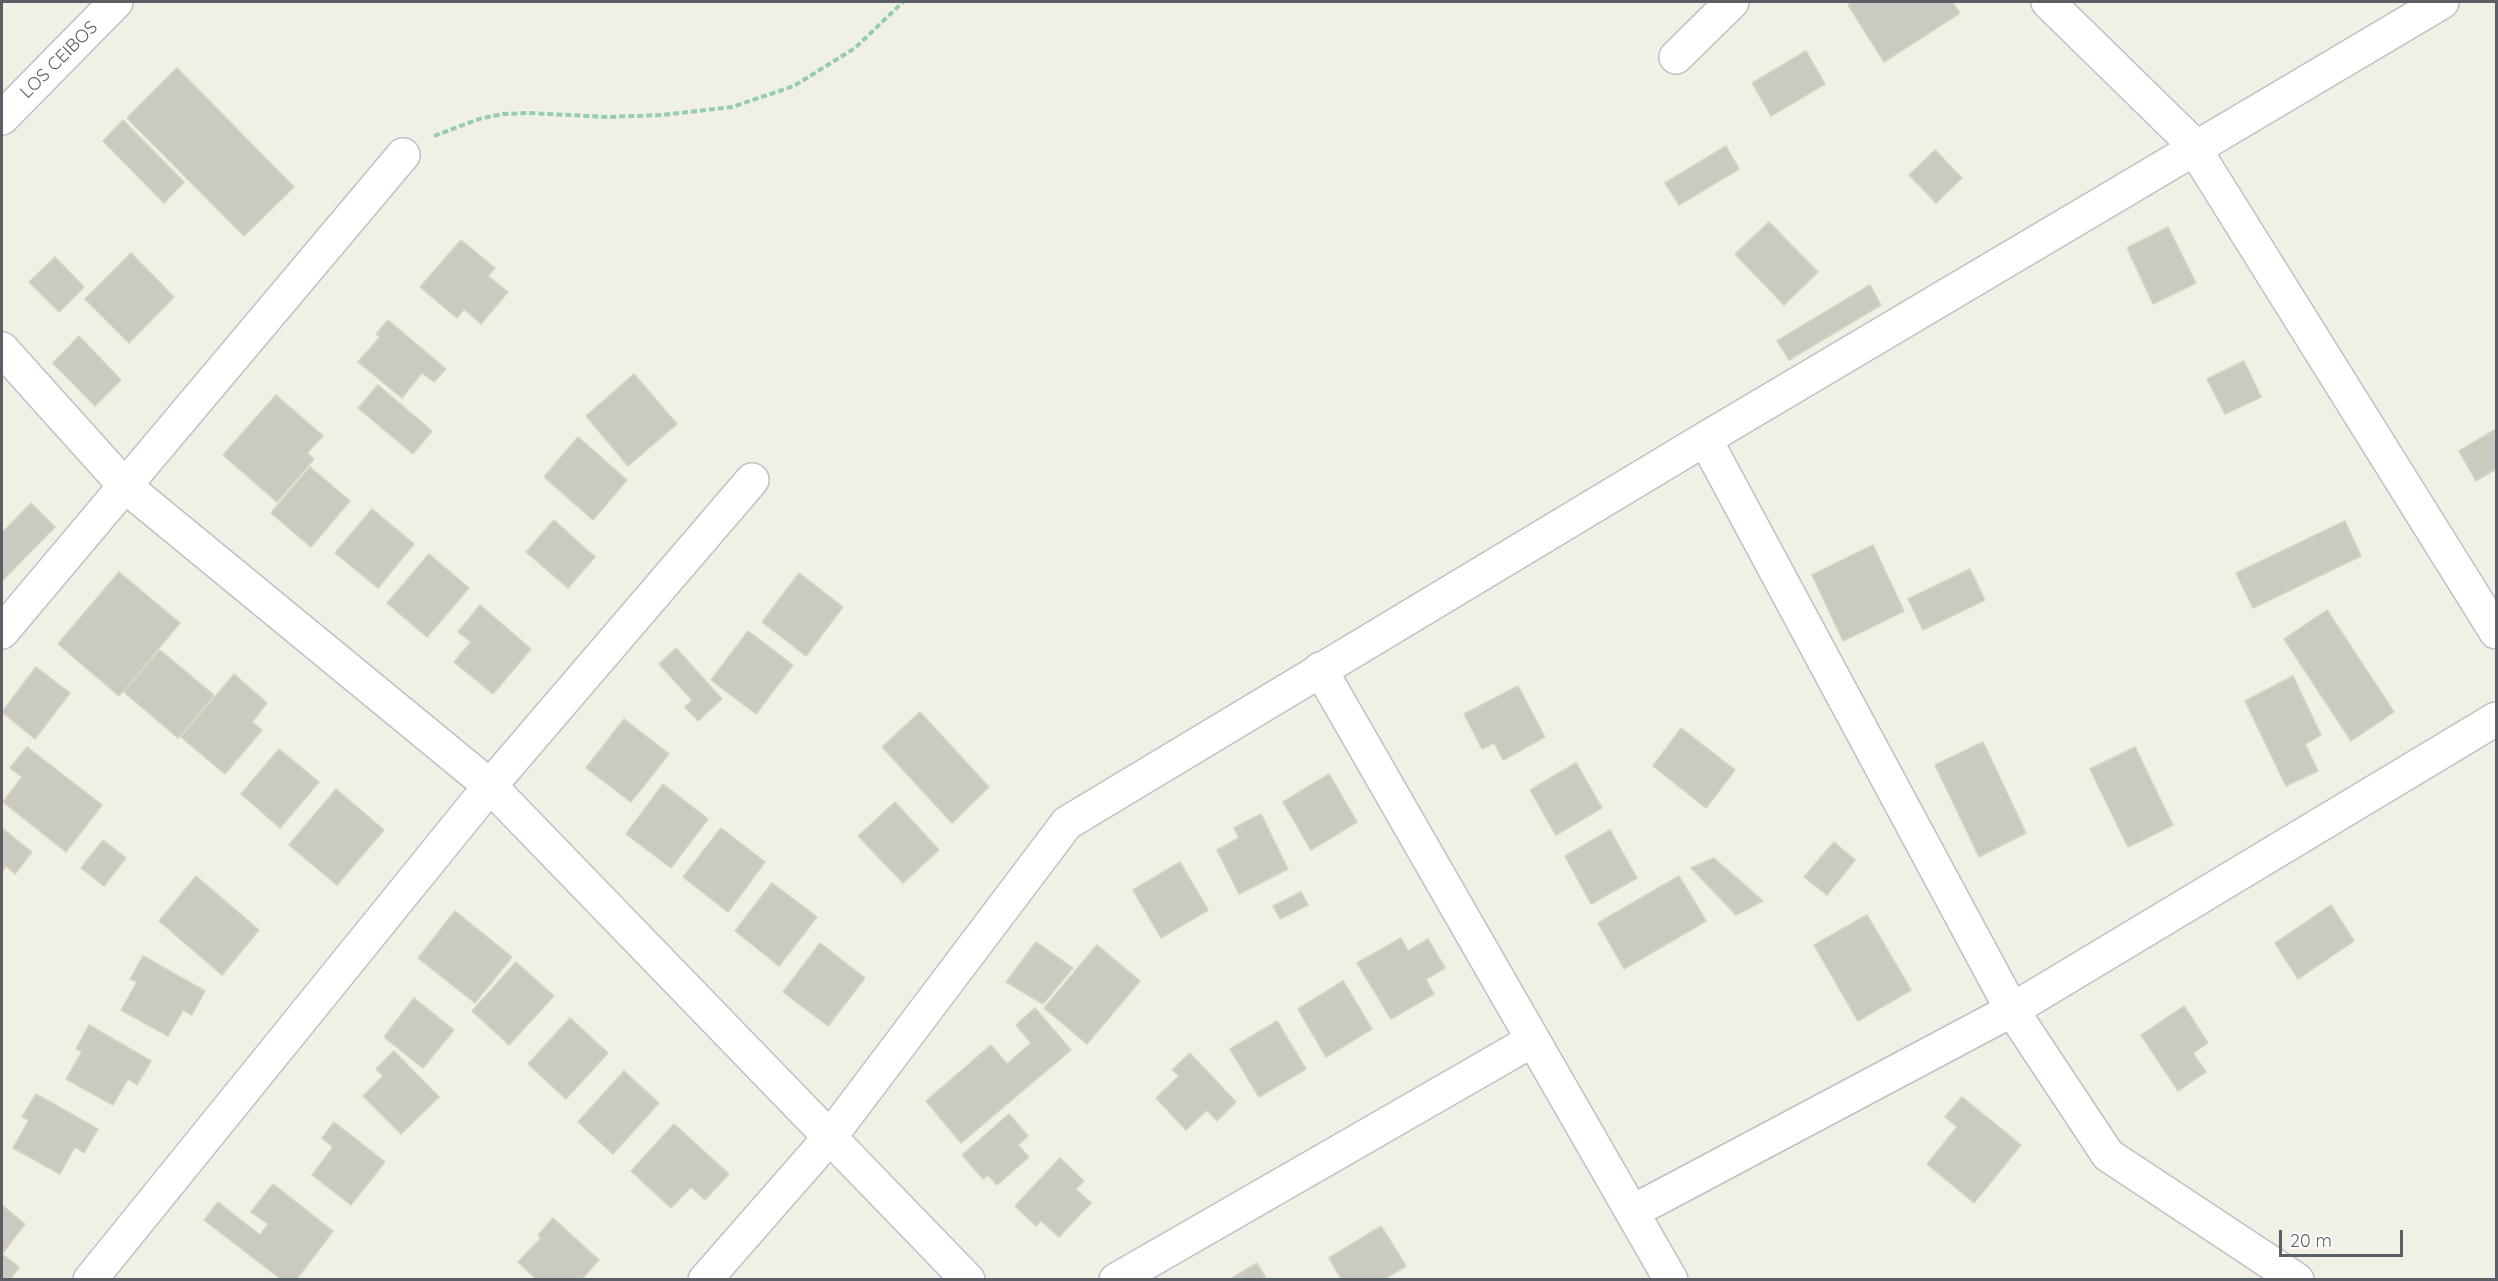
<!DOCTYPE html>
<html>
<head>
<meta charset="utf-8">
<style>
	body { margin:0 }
	#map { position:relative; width:2498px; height:1281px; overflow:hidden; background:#f0f0e4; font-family:Quicksand,sans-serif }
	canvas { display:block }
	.frame { position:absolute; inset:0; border:3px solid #5c5e66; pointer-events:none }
	.scale { position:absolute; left:2279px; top:1230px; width:124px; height:27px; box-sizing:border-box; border:3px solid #5c5e66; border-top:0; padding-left:8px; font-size:18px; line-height:21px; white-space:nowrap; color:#5c5e66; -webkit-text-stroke:4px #fff; paint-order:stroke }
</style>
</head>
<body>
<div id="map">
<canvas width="2498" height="1281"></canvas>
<div class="frame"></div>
<div class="scale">20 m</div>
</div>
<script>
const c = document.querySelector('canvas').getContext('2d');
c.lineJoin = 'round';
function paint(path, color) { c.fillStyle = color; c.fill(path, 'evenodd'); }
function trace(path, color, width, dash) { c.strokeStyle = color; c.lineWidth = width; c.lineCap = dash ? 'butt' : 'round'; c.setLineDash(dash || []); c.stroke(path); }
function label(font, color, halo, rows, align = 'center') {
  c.font = font + ' Quicksand,sans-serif'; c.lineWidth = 4.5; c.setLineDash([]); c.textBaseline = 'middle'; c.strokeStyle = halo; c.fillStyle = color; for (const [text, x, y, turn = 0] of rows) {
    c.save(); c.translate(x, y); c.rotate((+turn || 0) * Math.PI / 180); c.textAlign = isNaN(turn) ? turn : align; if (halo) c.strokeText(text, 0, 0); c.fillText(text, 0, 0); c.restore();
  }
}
const building = new Path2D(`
	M1854 2H1952L1960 13 1884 62 1848 5Z
	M1806 51 1825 84 1771 116 1752 83Z
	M177 68 294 187 244 236 127 118Z
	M123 120 184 182 164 203 103 141Z
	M1726 146 1739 169 1679 205 1665 183Z
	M1935 150 1962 178 1936 203 1909 175Z
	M1769 222 1818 272 1784 305 1735 254Z
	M2168 227 2196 283 2153 304 2127 248Z
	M461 240 495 268 488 276 508 292 481 324 464 309 457 318 420 287Z
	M131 253 174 297 129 343 85 299Z
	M55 257 84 287 59 312 29 282Z
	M1870 285 1881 305 1789 360 1777 341Z
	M388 320 446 369 434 382 422 373 402 398 358 362 380 337 376 334Z
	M79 336 121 380 95 406 53 363Z
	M2244 361 2261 397 2225 414 2207 379Z
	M634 374 677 424 628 466 586 416Z
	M378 385 432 431 413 454 358 408Z
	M276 395 323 436 307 453 314 459 277 502 223 455Z
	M2496 429V469L2476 481 2459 451Z
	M578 437 627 480 593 520 544 477Z
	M310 467 350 501 311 547 271 513Z
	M31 503 55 527 2 581V533Z
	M372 509 414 544 378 588 335 553Z
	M554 520 595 557 568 588 526 552Z
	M2345 521 2361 556 2253 608 2236 573Z
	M1873 545 1904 611 1843 641 1812 575Z
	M429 554 469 588 427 637 387 603Z
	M1970 569 1985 600 1923 630 1908 599Z
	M119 572 180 623 119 696 58 644Z
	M799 573 843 607 806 656 762 622Z
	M480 605 531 649 493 694 454 662 471 642 458 632Z
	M2327 610 2394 712 2351 741 2284 639Z
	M748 631 793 665 756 714 711 680Z
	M676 648 722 699 698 721 685 707 692 700 659 664Z
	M160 650 214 695 178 738 124 692Z
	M36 667 70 693 35 739 2 712Z
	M234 674 267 703 252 722 262 730 225 774 181 737Z
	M2293 676 2321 735 2305 744 2318 771 2286 786 2245 701Z
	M1518 686 1545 737 1503 760 1494 743 1482 749 1464 714Z
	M920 712 989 787 952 823 882 747Z
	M624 719 669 754 631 802 586 768Z
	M1681 728 1735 770 1706 808 1653 766Z
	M1983 742 2026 833 1979 857 1935 765Z
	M27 747 102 805 66 852 3 802 22 777 10 768Z
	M2135 747 2173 825 2128 847 2090 769Z
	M279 749 319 782 280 828 241 794Z
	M1576 763 1602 808 1556 835 1530 790Z
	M1329 774 1357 822 1311 850 1283 802Z
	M663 784 708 819 671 868 626 834Z
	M336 789 384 830 337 885 289 845Z
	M895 802 939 850 903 883 858 836Z
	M1261 814 1288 869 1239 894 1217 850 1239 838 1234 828Z
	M2 828 32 852 15 874 6 866 2 872Z
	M721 828 765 862 728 912 683 877Z
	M1610 830 1637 878 1591 904 1565 856Z
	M103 840 126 858 104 886 81 868Z
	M1834 842 1855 860 1827 895 1804 877Z
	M1714 858 1763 901 1736 915 1691 868Z
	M1180 862 1208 910 1161 938 1133 890Z
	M196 876 259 930 222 975 159 921Z
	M1679 876 1706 921 1624 969 1598 923Z
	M772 883 817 917 779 966 735 931Z
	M1301 892 1308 905 1280 919 1273 906Z
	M2331 905 2354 941 2298 979 2275 943Z
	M455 911 512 957 475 1003 418 958Z
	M1867 915 1911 990 1858 1021 1814 945Z
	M1401 938 1408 951 1428 939 1445 968 1426 979 1434 994 1391 1019 1357 963Z
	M1036 942 1073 968 1043 1004 1006 982Z
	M820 943 865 978 828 1026 783 992Z
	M1097 945 1140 981 1087 1044 1044 1008Z
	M143 956 205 991 192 1015 183 1010 168 1036 121 1010 137 982 130 979Z
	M516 962 554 996 509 1045 472 1011Z
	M1343 981 1372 1029 1326 1057 1298 1009Z
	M414 998 454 1030 423 1068 384 1037Z
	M2184 1006 2208 1043 2193 1053 2206 1072 2178 1091 2141 1035Z
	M1035 1008 1071 1050 961 1143 926 1101 991 1045 1007 1064 1031 1043 1016 1025Z
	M570 1018 608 1053 566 1099 528 1064Z
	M1277 1021 1306 1069 1259 1097 1230 1049Z
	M89 1025 151 1061 137 1085 128 1079 113 1105 66 1079 82 1052 76 1049Z
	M394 1051 439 1097 401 1134 363 1096 383 1076 376 1069Z
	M1190 1053 1236 1102 1217 1121 1207 1110 1186 1130 1156 1098 1179 1076 1172 1070Z
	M624 1071 659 1103 613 1154 578 1122Z
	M36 1094 98 1129 84 1153 75 1147 60 1174 13 1148 29 1120 22 1117Z
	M1962 1097 2021 1145 1974 1203 1927 1164 1957 1127 1945 1117Z
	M1009 1114 1028 1136 1018 1145 1029 1157 997 1185 988 1175 983 1179 962 1155Z
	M334 1122 385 1162 351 1205 312 1175 333 1147 322 1138Z
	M674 1124 729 1174 705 1200 691 1187 671 1208 631 1171Z
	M1060 1158 1084 1181 1076 1189 1091 1203 1059 1237 1041 1221 1036 1226 1015 1206Z
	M273 1184 333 1231 296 1280H282L204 1220 218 1202 260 1235 268 1224 251 1212Z
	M2 1205 25 1224 2 1254 19 1267 10 1280H2Z
	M553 1218 599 1260 581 1280H537L518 1262 541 1238 538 1235Z
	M1381 1226 1406 1266 1383 1280H1342L1329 1258Z
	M1257 1263 1267 1280H1229Z`);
const path = new Path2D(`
	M434 136 479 119 503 114 528 113 608 117 662 115 732 107 794 86 855 48 903 2`);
const street = new Path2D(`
	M2048 2 2189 140 2496 632
	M1676 57 1732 2
	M2 118 116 2
	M2 349 125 486 490 786 968 1280
	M1705 439 2012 1010 2108 1155 2297 1280
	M2 632 403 155
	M1320 669 1671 1280
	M1632 1212 2012 1010 2496 719
	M90 1280 490 786 752 480
	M705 1280 830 1137 1067 823 1705 439 2442 2
	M1116 1280 1533 1040`);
const streetNames = [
	["LOS CEIBOS",59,60,-45]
];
paint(building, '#cbcac1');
trace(building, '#d6d3c1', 1.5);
trace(street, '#bec0c6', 36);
trace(path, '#96ccaf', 4, [6, 3]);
trace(street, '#fff', 33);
label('18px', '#5c5e66', '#fff', streetNames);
</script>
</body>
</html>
